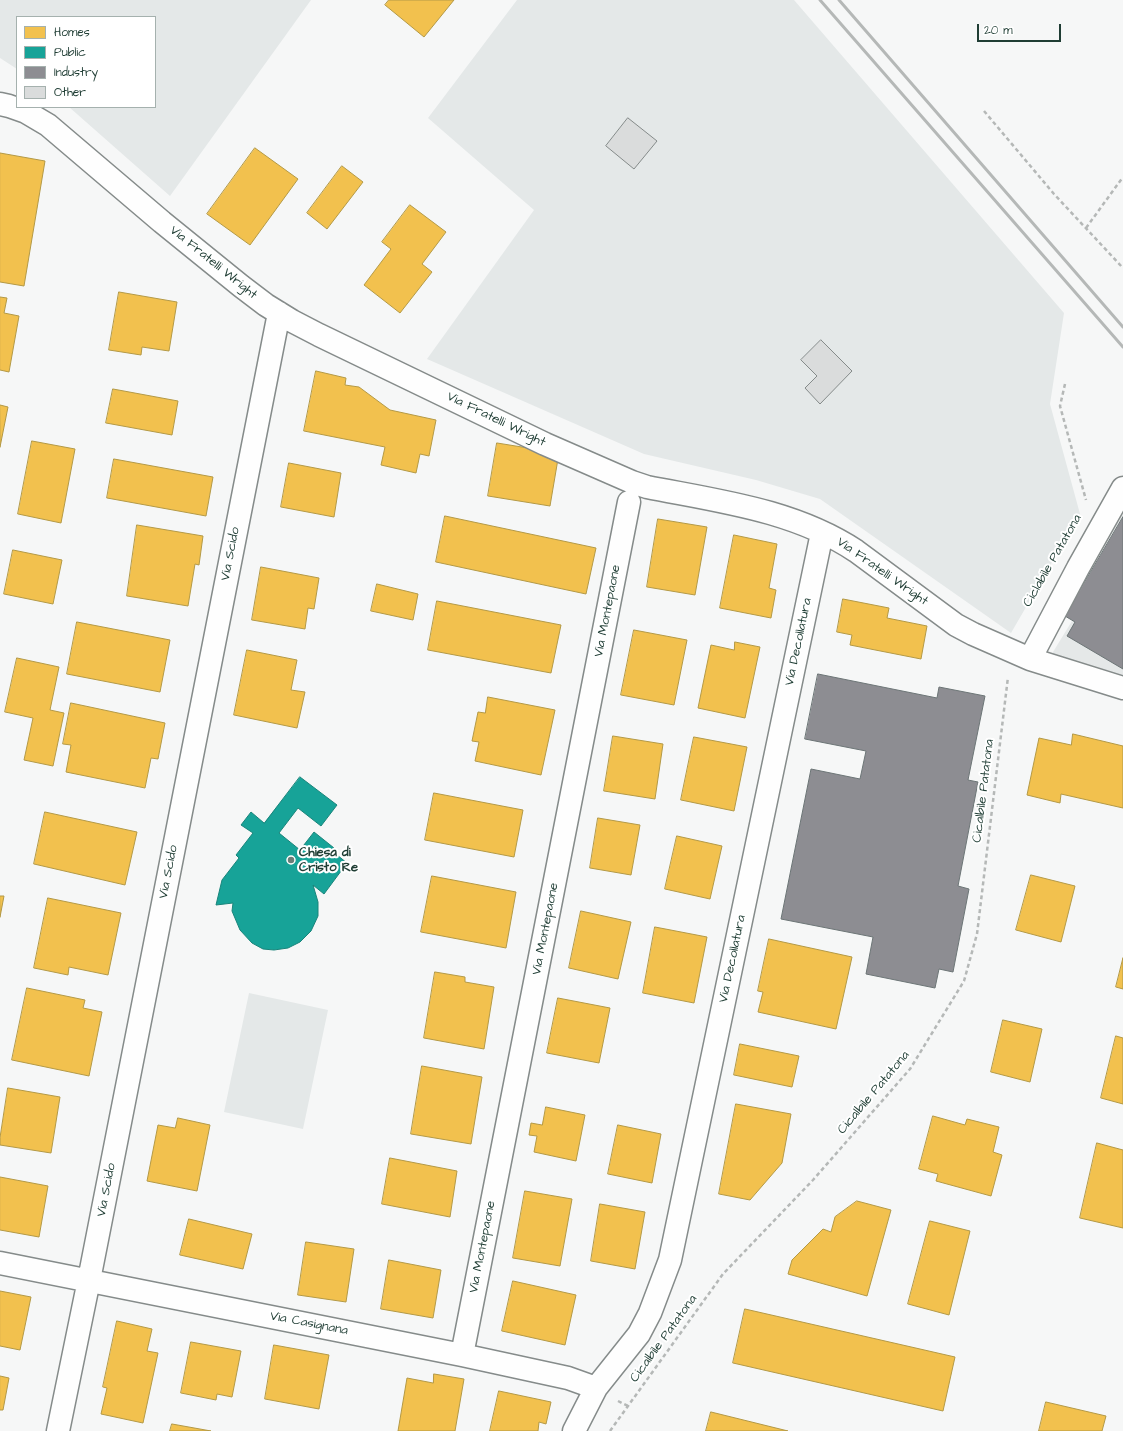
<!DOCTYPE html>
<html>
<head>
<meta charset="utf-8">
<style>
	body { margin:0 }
	#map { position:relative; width:1123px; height:1431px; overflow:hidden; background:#f6f7f7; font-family:"Architects Daughter",sans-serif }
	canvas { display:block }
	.legend { position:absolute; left:16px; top:16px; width:140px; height:92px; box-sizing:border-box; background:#fff; border:1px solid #a5b1ae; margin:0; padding:5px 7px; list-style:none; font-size:12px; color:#1f3d34 }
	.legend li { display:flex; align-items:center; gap:8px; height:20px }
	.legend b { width:20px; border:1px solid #a5b1ae }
	.scale { position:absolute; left:977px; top:24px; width:84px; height:18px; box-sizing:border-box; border:2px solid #1f3d34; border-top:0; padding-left:5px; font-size:12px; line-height:14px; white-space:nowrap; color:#1f3d34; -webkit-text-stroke:3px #fff; paint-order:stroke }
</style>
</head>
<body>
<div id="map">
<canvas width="1123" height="1431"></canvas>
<ul class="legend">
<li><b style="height:11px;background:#f2c14e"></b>Homes</li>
<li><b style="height:11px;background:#17a398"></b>Public</li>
<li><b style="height:11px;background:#8d8d92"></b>Industry</li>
<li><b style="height:11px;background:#dadcdc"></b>Other</li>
</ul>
<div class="scale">20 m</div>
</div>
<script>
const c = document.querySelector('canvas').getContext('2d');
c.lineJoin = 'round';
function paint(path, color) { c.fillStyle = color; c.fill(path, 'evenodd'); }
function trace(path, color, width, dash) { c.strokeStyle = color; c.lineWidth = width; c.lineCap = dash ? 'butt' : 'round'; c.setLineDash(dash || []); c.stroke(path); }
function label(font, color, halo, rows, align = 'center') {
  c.font = font + ' "Architects Daughter",sans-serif'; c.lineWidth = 4; c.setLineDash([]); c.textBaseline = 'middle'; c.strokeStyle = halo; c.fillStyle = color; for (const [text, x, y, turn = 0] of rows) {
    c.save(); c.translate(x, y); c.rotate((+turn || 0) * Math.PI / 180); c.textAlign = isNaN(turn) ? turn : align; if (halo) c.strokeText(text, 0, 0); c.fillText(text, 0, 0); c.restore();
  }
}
const built = new Path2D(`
	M1123 513V682L1050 657 1075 616 1069 612Z`);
const green = new Path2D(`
	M0 0H311L170 196 69 107H155V17H17V69L0 58Z
	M517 0H794L1064 313 1050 404 1080 514 1011 633 820 499 756 480 644 454 427 359 534 210 428 118Z
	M249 993 328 1010 303 1129 224 1112Z`);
const homes = new Path2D(`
	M389 0H454L424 37 385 5Z
	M255 148 298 179 250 245 207 214Z
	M0 153 45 161 24 286 0 282Z
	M342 166 363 182 327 229 307 213Z
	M410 205 446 232 422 264 432 272 400 313 364 285 391 249 382 242Z
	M119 292 177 302 169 351 142 347 141 355 109 350Z
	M0 297 7 298 4 313 19 316 9 372 0 370Z
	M316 371 346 378 345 385 359 387 390 410 436 420 429 456 420 454 416 473 381 465 385 447 304 431Z
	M113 389 178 401 172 435 106 423Z
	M0 405 8 407 0 447Z
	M32 441 75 449 61 523 18 514Z
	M497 443 559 453 550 506 488 496Z
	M114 459 213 477 206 516 107 498Z
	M289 463 341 473 334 517 281 507Z
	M445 516 596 548 586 594 436 562Z
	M658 519 707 527 695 595 647 587Z
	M137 525 203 536 199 565 195 564 188 606 127 596Z
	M734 535 777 544 769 588 776 590 771 618 720 608Z
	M13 550 62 560 53 604 4 594Z
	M261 567 319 578 314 609 308 608 305 629 252 620Z
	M377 584 418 594 413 620 371 611Z
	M843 599 889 608 887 618 927 626 921 659 850 645 852 635 837 632Z
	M437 601 561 625 551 673 428 650Z
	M77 622 170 640 160 692 67 674Z
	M634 630 687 640 674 705 621 695Z
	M735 642 760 647 745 718 698 708 711 645 734 650Z
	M247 650 297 660 291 690 305 692 297 728 234 715Z
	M17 658 59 667 50 710 64 713 53 766 24 760 33 718 5 712Z
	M488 697 555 710 541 775 475 761 479 742 472 741 478 712 485 713Z
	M71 703 165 723 158 759 151 758 145 788 66 772 71 745 63 744Z
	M1073 734 1123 746V808L1061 794 1060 803 1027 795 1039 738 1071 745Z
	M613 736 663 744 655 799 604 791Z
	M694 737 747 747 734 811 681 800Z
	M434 793 523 810 514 857 425 840Z
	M45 812 137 832 125 885 34 864Z
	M598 818 640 825 631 875 590 868Z
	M677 836 722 846 710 899 665 889Z
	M1031 875 1075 886 1061 942 1016 930Z
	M432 876 516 892 506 948 421 932Z
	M0 896H4L0 917Z
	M48 898 121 913 108 975 69 967 68 975 34 968Z
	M581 911 631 922 618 979 569 968Z
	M655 927 707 937 694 1003 643 993Z
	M769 939 852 957 836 1029 758 1012 763 992 758 991Z
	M1123 958V989L1116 987Z
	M435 972 465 977V982L494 987 484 1049 424 1038Z
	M27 988 85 1000 83 1008 102 1012 89 1076 12 1060Z
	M558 998 610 1008 599 1063 547 1053Z
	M1003 1020 1042 1029 1030 1082 991 1072Z
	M1116 1036 1123 1038V1104L1101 1098Z
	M740 1044 799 1056 792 1087 734 1075Z
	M422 1066 482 1077 471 1144 411 1134Z
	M8 1088 60 1097 51 1153 0 1145V1138Z
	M736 1104 791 1114 782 1163 750 1200 719 1194Z
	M546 1107 585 1115 576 1161 534 1152 537 1136 529 1135 531 1123 542 1125Z
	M933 1116 965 1125 967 1119 999 1127 993 1152 1002 1155 991 1196 936 1181 938 1174 919 1169Z
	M178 1118 210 1125 197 1191 147 1181 158 1125 175 1128Z
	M618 1125 661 1134 652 1183 608 1174Z
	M1097 1143 1123 1150V1228L1080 1218Z
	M390 1158 457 1171 450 1217 382 1204Z
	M0 1177 48 1186 39 1237 0 1230Z
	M525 1191 572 1199 560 1266 513 1258Z
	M857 1201 891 1210 867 1296 788 1274 792 1260 823 1229 831 1232 835 1217Z
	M600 1204 645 1212 635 1269 591 1261Z
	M189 1219 252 1234 243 1269 180 1255Z
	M930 1221 970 1231 949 1315 908 1304Z
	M306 1242 354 1249 346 1302 298 1295Z
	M389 1260 441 1270 433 1318 381 1309Z
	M513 1281 576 1295 565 1345 502 1331Z
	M0 1291 31 1297 20 1350 0 1346Z
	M745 1309 955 1357 943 1411 733 1363Z
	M117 1321 152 1329 147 1351 158 1353 143 1423 101 1414 107 1388 103 1387Z
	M191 1342 241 1351 232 1397 217 1394 216 1400 181 1393Z
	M274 1345 329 1355 319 1409 265 1399Z
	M434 1374 464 1379 455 1431H398L407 1378 433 1383Z
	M0 1376 9 1378 3 1410H0Z
	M499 1391 551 1402 546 1424 539 1422 538 1431H490Z
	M1046 1402 1106 1416 1102 1431H1039Z
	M711 1412 788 1431H706Z
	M172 1424 211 1431H170Z`);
const public = new Path2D(`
	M300 777 337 805 321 826 298 808 279 833 300 850 314 832 334 848 332 851 347 863 324 894 313 885 318 902V916L311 931 300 942 288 948 274 950 263 949 252 943 240 930 232 911 233 903 216 905 222 880 239 858 236 855 253 833 241 825 251 812 264 823Z`);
const industry = new Path2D(`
	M1123 517V669L1067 636 1075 622 1065 616Z
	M818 674 937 698 939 687 985 696 968 780 978 782 958 886 969 889 953 972 939 969 935 988 866 974 873 937 781 919 811 769 860 779 866 751 805 739Z`);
const building = new Path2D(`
	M628 118 657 141 634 169 606 146Z
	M821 340 852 371 820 404 805 388 817 376 801 360Z`);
const path = new Path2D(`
	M984 111 1054 194 1123 268
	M1086 228 1123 177
	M1065 384 1060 406 1086 500
	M618 1401 628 1406
	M610 1431 723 1274 813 1180 910 1069 964 981 977 934 1008 677`);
const street = new Path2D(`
	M0 104 9 106 26 112 48 125 162 222 241 286 266 305 292 321 319 335 545 444 632 482 647 487C718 501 794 510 856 551L956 625 973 634 1030 659 1078 568 1123 488
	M1030 659 1123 688
	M0 1263 462 1355 568 1378 596 1388
	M462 1355 629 502
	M58 1431 89 1280 279 313
	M574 1431 596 1388 639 1334 650 1313 670 1260 822 533`);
const rail = new Path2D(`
	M820 0 1123 347
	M839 0 1123 327`);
const markers = [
	[291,860,4,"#6a7e78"]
];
const streetNames = [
	["Via Fratelli Wright",213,263,39],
	["Via Fratelli Wright",496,420,26],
	["Via Scido",231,554,-79],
	["Ciclabile Patatona",1053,561,-60],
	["Via Fratelli Wright",882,572,35],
	["Via Montepaone",608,611,-79],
	["Via Decollatura",799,642,-78],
	["Cicalbile Patatona",984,791,-83],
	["Via Scido",169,872,-79],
	["Via Montepaone",546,929,-79],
	["Via Decollatura",733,959,-78],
	["Cicalbile Patatona",874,1093,-50],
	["Via Scido",107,1190,-79],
	["Via Montepaone",483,1247,-79],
	["Via Casignana",309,1324,11],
	["Cicalbile Patatona",664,1339,-54]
];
const poiNames = [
	["Chiesa di",299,853],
	["Cristo Re",299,868]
];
paint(built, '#e5e8e8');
paint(green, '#e4e8e8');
paint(homes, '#f2c14e');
trace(homes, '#b39946', 1);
paint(public, '#17a398');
trace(public, '#19847a', 1);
paint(industry, '#8d8d92');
trace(industry, '#6c7576', 1);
paint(building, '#dadcdc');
trace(building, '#858b8a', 1);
trace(street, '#858b8a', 25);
trace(path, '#b5b8b7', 2.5, [4, 3]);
trace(street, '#fefefe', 22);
trace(rail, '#b5b8b7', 3);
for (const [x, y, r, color] of markers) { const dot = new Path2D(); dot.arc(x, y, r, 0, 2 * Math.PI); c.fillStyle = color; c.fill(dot); trace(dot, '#fff', 1.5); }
label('13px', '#1f3d34', '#fff', streetNames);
label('bold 13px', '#1f3d34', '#fff', poiNames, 'left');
</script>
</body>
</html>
